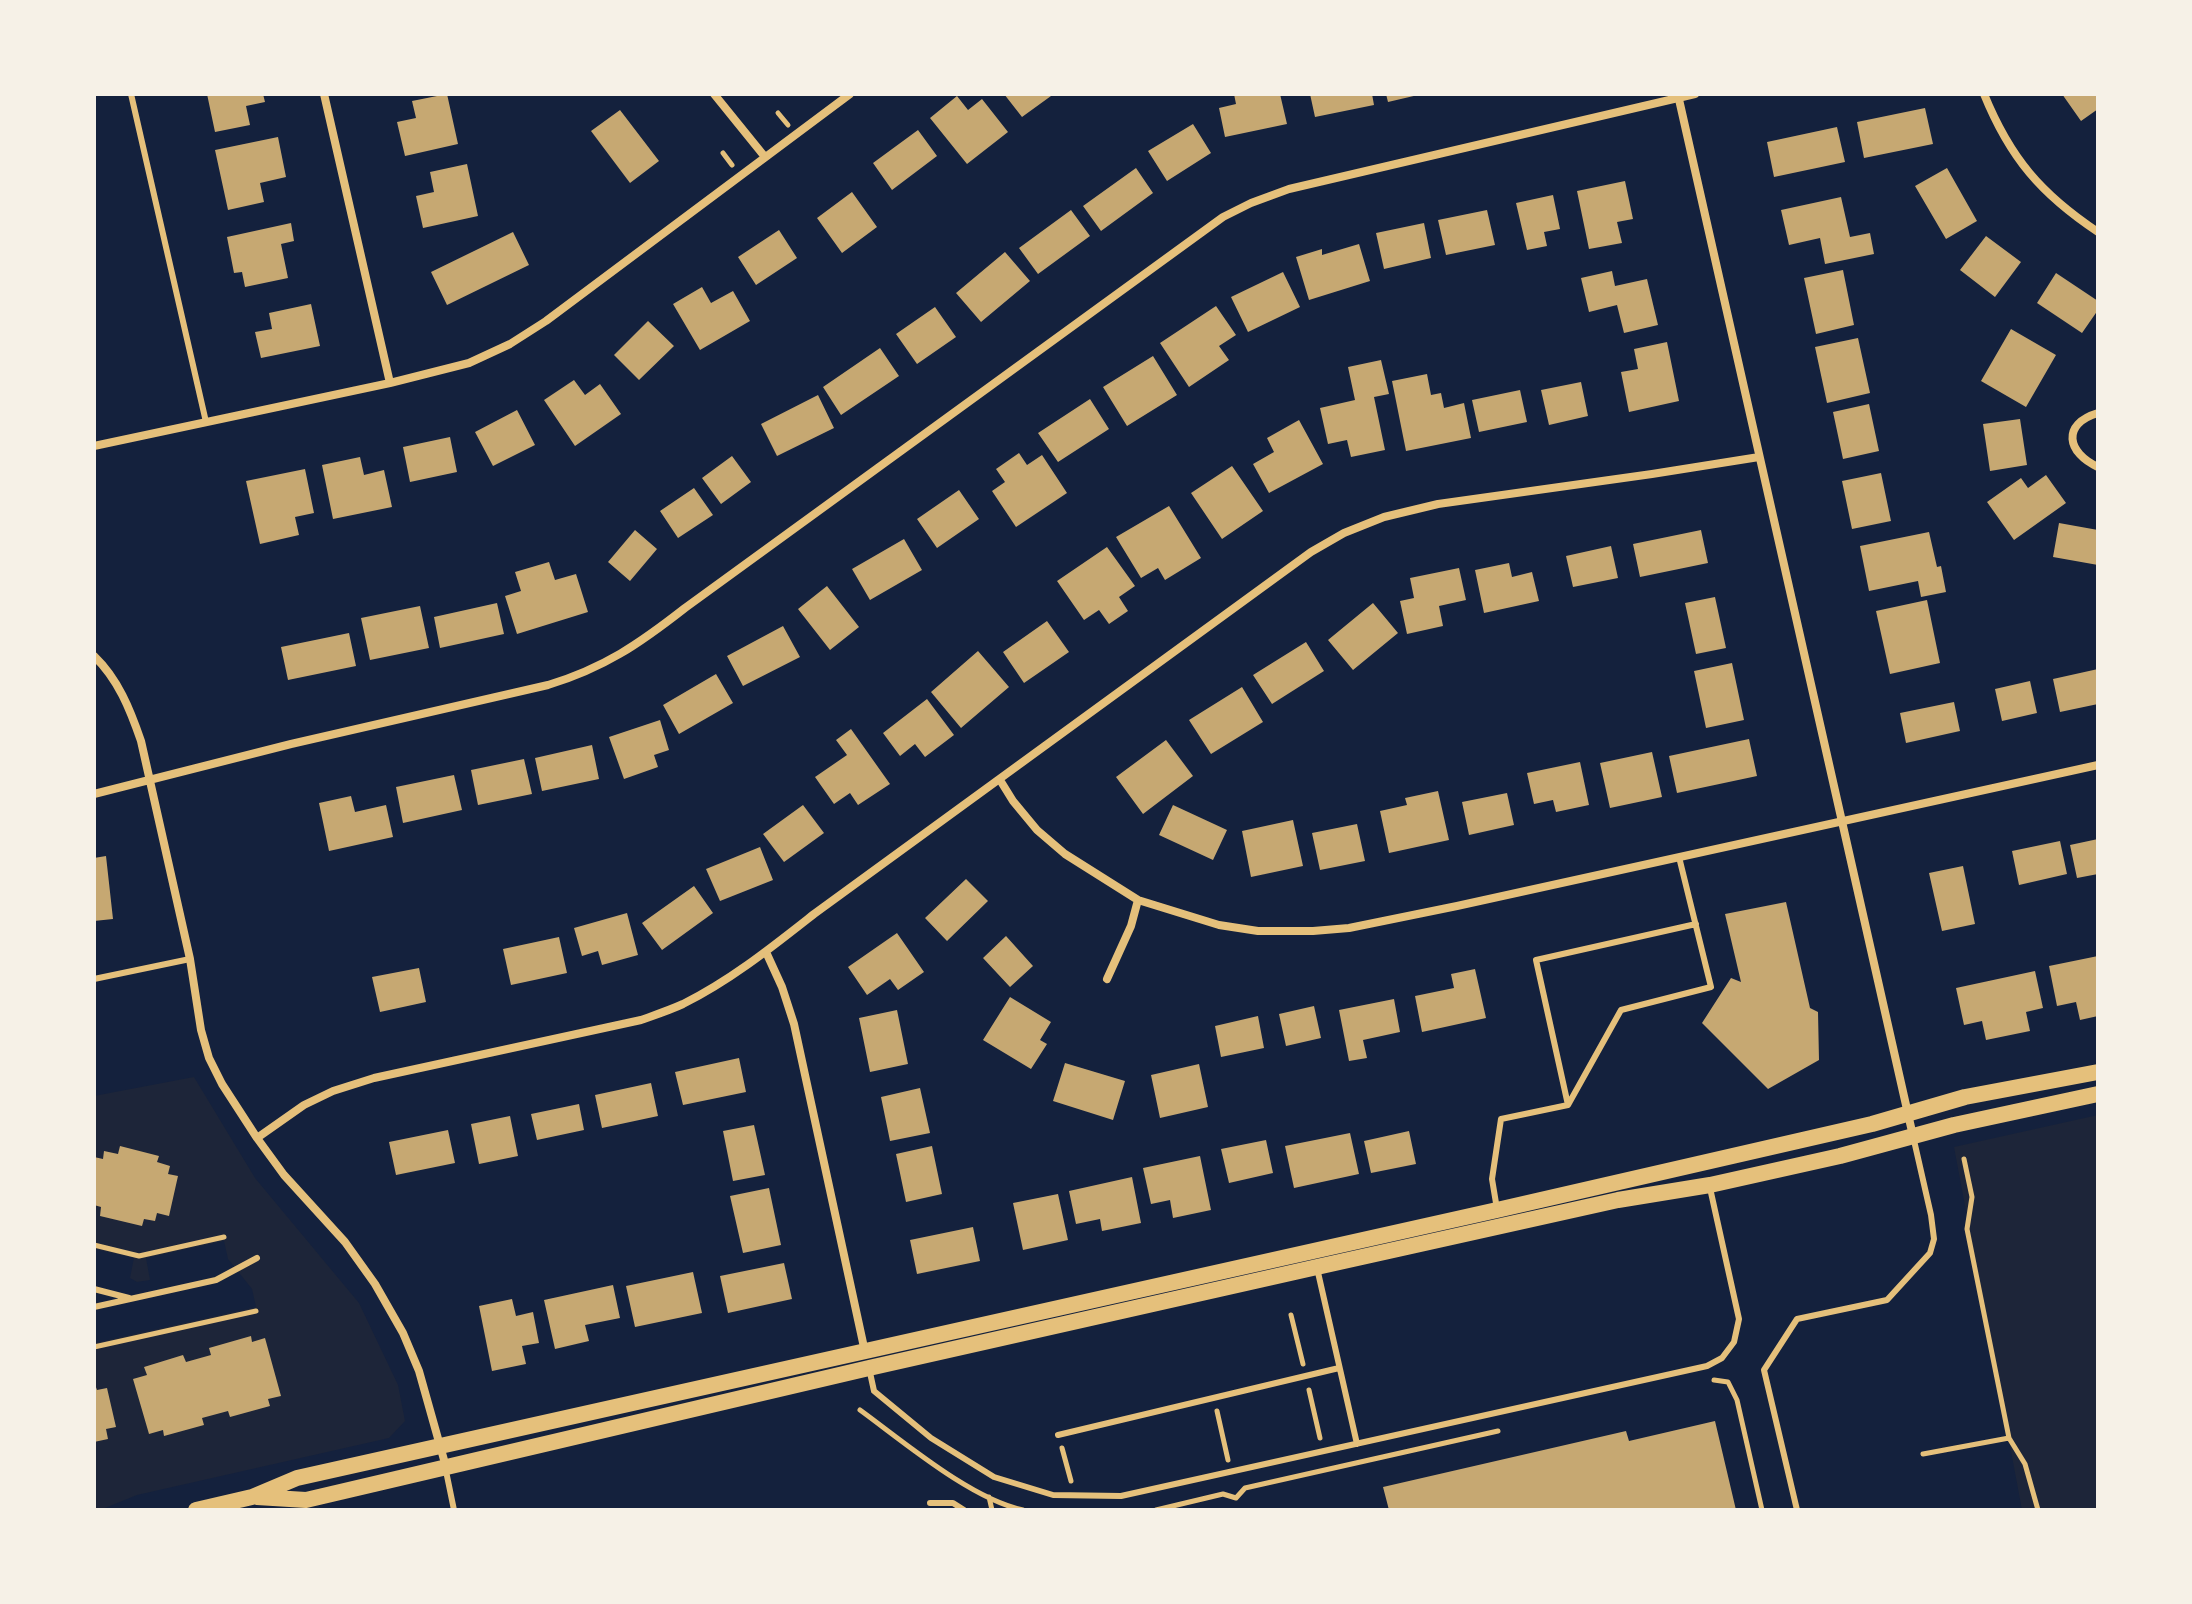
<!DOCTYPE html>
<html>
<head>
<meta charset="utf-8">
<style>
	body { margin:0 }
	#map { position:relative; width:2192px; height:1604px; overflow:hidden; background:#14213d; font-family:"Golos Text",sans-serif }
	canvas { display:block }
	.frame { position:absolute; inset:0; border:96px solid #f6f1e7; pointer-events:none }
</style>
</head>
<body>
<div id="map">
<canvas width="2192" height="1604"></canvas>
<div class="frame"></div>
</div>
<script>
const c = document.querySelector('canvas').getContext('2d');
c.lineJoin = 'round';
function paint(path, color) { c.fillStyle = color; c.fill(path, 'evenodd'); }
function trace(path, color, width, dash) { c.strokeStyle = color; c.lineWidth = width; c.lineCap = dash ? 'butt' : 'round'; c.setLineDash(dash || []); c.stroke(path); }
const green = new Path2D(`
	M194 1077 255 1178 359 1303 398 1385 405 1421 389 1438 137 1495 100 1510H94V1343L256 1307 252 1289 228 1259 224 1241 146 1258 150 1280 137 1282 130 1278 134 1258 94 1249V1096Z
	M2098 1115V1510H2022L1954 1147Z`);
const building = new Path2D(`
	M207 94H263L265 102 246 106 250 125 215 132Z
	M447 94 458 144 405 156 397 122 416 118 412 101Z
	M1004 94H1049L1051 96 1022 117Z
	M1234 94H1280L1287 124 1225 137 1219 108 1236 104Z
	M1310 94H1372L1374 105 1315 117Z
	M1386 94H1418V95L1388 102Z
	M2062 94H2098V109L2081 121Z
	M957 96 968 110 982 99 1008 132 967 164 930 118Z
	M1925 108 1933 144 1864 158 1857 122Z
	M620 110 659 161 630 183 591 131Z
	M1193 124 1211 153 1167 181 1148 151Z
	M1837 127 1845 162 1774 177 1767 142Z
	M918 130 937 156 892 190 873 163Z
	M278 137 286 177 260 183 264 202 228 210 215 150Z
	M467 164 478 216 423 228 416 196 434 192 430 172Z
	M1136 168 1153 193 1101 231 1083 206Z
	M1947 168 1977 221 1946 239 1915 186Z
	M1625 181 1633 219 1617 222 1622 243 1589 249 1577 191Z
	M852 192 877 227 842 253 817 218Z
	M1553 195 1560 229 1544 232 1547 246 1527 250 1516 203Z
	M1841 197 1850 237 1870 233 1874 254 1825 264 1820 238 1789 245 1781 210Z
	M1071 210 1090 236 1038 274 1019 248Z
	M1487 210 1495 245 1446 255 1438 220Z
	M291 223 294 241 281 244 288 278 245 287 242 272 234 273 227 237Z
	M1424 223 1431 258 1384 269 1376 233Z
	M779 230 797 258 756 285 738 257Z
	M513 232 529 265 447 305 431 272Z
	M1986 236 2021 262 1995 297 1960 270Z
	M1359 244 1370 281 1309 300 1296 257 1322 249V255Z
	M1005 252 1030 281 981 322 956 293Z
	M1843 270 1854 325 1816 334 1804 278Z
	M1612 271 1615 286 1647 279 1658 325 1624 333 1617 305 1589 312 1581 278Z
	M1283 272 1300 307 1248 332 1231 297Z
	M2056 273 2098 301V310L2082 333 2037 303Z
	M702 287 711 303 733 291 750 321 700 350 673 304Z
	M311 304 320 346 261 358 255 332 272 329 269 313Z
	M1216 306 1236 335 1219 346 1229 360 1189 387 1160 343Z
	M935 307 956 337 917 364 896 334Z
	M648 321 674 346 639 380 614 355Z
	M2011 329 2056 355 2026 407 1981 381Z
	M1858 338 1870 393 1827 403 1815 347Z
	M1667 342 1679 401 1629 412 1621 372 1638 369 1634 349Z
	M880 348 899 376 841 415 823 387Z
	M1153 356 1177 395 1127 426 1103 387Z
	M1381 360 1389 394 1374 397 1385 450 1351 457 1347 440 1328 444 1320 408 1355 400 1348 367Z
	M1427 374 1431 395 1441 393 1444 408 1464 403 1471 438 1406 451 1392 381Z
	M574 380 585 395 600 384 621 414 575 446 544 400Z
	M1581 382 1588 416 1549 425 1541 390Z
	M1520 390 1527 422 1479 432 1472 400Z
	M818 395 834 428 777 456 761 424Z
	M1090 399 1109 429 1058 462 1038 433Z
	M1869 404 1879 451 1843 459 1833 412Z
	M517 410 535 445 493 466 475 432Z
	M2020 419 2027 465 1990 471 1983 424Z
	M1299 420 1323 464 1269 493 1253 464 1274 452 1267 438Z
	M450 437 457 472 410 482 403 447Z
	M1019 453 1027 465 1042 455 1067 493 1016 527 992 491 1005 482 996 469Z
	M732 456 751 482 721 504 702 478Z
	M360 457 364 475 384 470 392 507 333 519 322 465Z
	M1232 466 1263 511 1222 539 1191 493Z
	M305 469 314 513 295 517 299 535 260 544 246 481Z
	M1881 473 1891 521 1852 529 1842 481Z
	M2046 475 2066 503 2014 540 1987 502 2021 478 2028 488Z
	M694 488 713 515 678 538 660 511Z
	M959 490 979 519 937 548 917 519Z
	M1169 506 1201 558 1165 580 1158 568 1141 578 1116 537Z
	M2059 523 2098 530V565L2053 557Z
	M635 530 657 549 630 581 608 562Z
	M1701 530 1708 563 1640 577 1633 544Z
	M1929 532 1937 567 1941 566 1946 592 1921 597 1918 581 1869 591 1860 546Z
	M904 539 922 570 870 600 852 569Z
	M1611 546 1618 578 1573 587 1566 556Z
	M1107 547 1135 586 1119 597 1128 611 1109 624 1099 610 1084 620 1057 581Z
	M549 562 555 580 576 574 588 612 517 634 505 596 521 591 515 572Z
	M1509 563 1512 577 1532 572 1539 601 1484 613 1475 570Z
	M1459 568 1466 600 1439 606 1443 626 1407 634 1400 601 1414 598 1410 578Z
	M827 586 859 627 830 650 798 609Z
	M1715 597 1726 648 1696 654 1685 603Z
	M1927 600 1940 663 1890 674 1876 611Z
	M497 603 504 634 440 648 434 617Z
	M1373 603 1398 633 1353 670 1328 640Z
	M420 606 429 648 370 660 361 618Z
	M1047 621 1069 652 1024 683 1003 652Z
	M783 626 800 657 743 686 727 656Z
	M349 633 356 666 288 680 281 647Z
	M1306 642 1324 671 1272 704 1253 675Z
	M978 651 1009 687 961 728 931 692Z
	M1732 663 1744 720 1706 728 1694 671Z
	M2098 669V704L2060 712 2053 679Z
	M716 674 733 703 679 734 663 705Z
	M2030 681 2037 713 2002 721 1995 689Z
	M1242 687 1263 722 1211 754 1189 720Z
	M927 699 954 735 925 757 915 744 900 756 883 733Z
	M1954 702 1960 731 1906 743 1900 713Z
	M660 720 669 750 654 755 658 767 624 779 609 737Z
	M851 729 890 784 858 805 850 793 834 804 815 777 847 755 836 740Z
	M1749 739 1757 776 1677 793 1669 756Z
	M1166 740 1193 776 1143 814 1116 777Z
	M592 745 599 779 542 791 535 758Z
	M1652 752 1662 797 1610 808 1600 763Z
	M524 759 532 794 478 805 471 770Z
	M1580 762 1589 805 1556 812 1553 800 1534 804 1527 773Z
	M454 775 462 810 403 823 396 787Z
	M1438 791 1449 840 1389 853 1380 811 1407 805 1405 798Z
	M1507 793 1514 825 1469 835 1462 802Z
	M351 796 355 812 386 805 393 837 329 851 319 803Z
	M803 805 824 833 784 862 763 834Z
	M1173 805 1227 830 1213 860 1159 835Z
	M1293 820 1303 866 1251 877 1242 831Z
	M1357 824 1365 861 1320 870 1312 833Z
	M2098 839V874L2077 878 2070 845Z
	M2060 841 2067 874 2019 885 2012 851Z
	M760 847 773 880 720 901 706 869Z
	M106 856 113 919 94 921V858Z
	M1963 866 1975 924 1942 931 1929 873Z
	M966 879 988 901 947 941 925 918Z
	M694 886 713 913 662 950 642 923Z
	M1786 902 1810 1008 1818 1012 1819 1060 1768 1089 1702 1023 1731 978 1741 982 1725 914Z
	M627 913 638 955 602 965 598 951 582 956 574 928Z
	M897 933 924 972 898 990 890 979 867 995 848 967Z
	M1006 936 1033 966 1010 987 983 958Z
	M559 937 567 973 511 985 503 949Z
	M2098 956V1016L2080 1020 2076 1002 2057 1006 2049 966Z
	M419 968 426 1002 380 1012 372 977Z
	M1475 969 1486 1018 1422 1032 1415 996 1454 988 1451 974Z
	M2035 971 2043 1008 2026 1012 2030 1031 1986 1040 1982 1021 1964 1025 1956 988Z
	M1010 997 1051 1022 1040 1040 1047 1044 1031 1069 983 1040Z
	M1394 999 1400 1032 1363 1040 1367 1058 1349 1061 1339 1010Z
	M1314 1006 1321 1038 1286 1046 1279 1014Z
	M897 1010 908 1064 870 1072 859 1018Z
	M1258 1016 1264 1048 1221 1057 1215 1026Z
	M739 1058 746 1092 683 1105 675 1072Z
	M1065 1063 1125 1081 1113 1120 1053 1101Z
	M1199 1064 1208 1107 1160 1118 1151 1075Z
	M651 1083 658 1116 602 1128 595 1095Z
	M920 1088 930 1133 890 1141 881 1097Z
	M579 1104 584 1130 537 1140 531 1114Z
	M510 1116 518 1156 479 1164 471 1124Z
	M754 1125 765 1175 733 1181 723 1131Z
	M448 1130 455 1163 396 1175 389 1142Z
	M1409 1131 1416 1164 1371 1173 1364 1141Z
	M1350 1133 1359 1174 1294 1188 1285 1146Z
	M1266 1140 1273 1173 1229 1183 1221 1149Z
	M120 1146 159 1156 157 1162 170 1166 168 1174 178 1176 169 1216 157 1213 155 1221 144 1219 142 1226 100 1216 101 1207 94 1205V1157L103 1159 104 1151 118 1154Z
	M932 1146 942 1194 906 1202 896 1154Z
	M1200 1156 1211 1210 1173 1218 1170 1200 1151 1204 1143 1168Z
	M1132 1177 1141 1223 1102 1231 1100 1219 1076 1224 1069 1191Z
	M769 1188 781 1245 743 1253 730 1196Z
	M1058 1194 1068 1240 1023 1250 1013 1203Z
	M973 1227 980 1261 917 1274 910 1240Z
	M784 1263 792 1299 728 1313 720 1276Z
	M693 1272 702 1313 635 1327 626 1286Z
	M613 1285 620 1318 585 1325 589 1341 555 1349 544 1300Z
	M512 1299 516 1316 533 1312 539 1343 522 1346 526 1364 492 1371 479 1306Z
	M251 1336 252 1342 265 1338 281 1396 268 1399 270 1406 230 1417 228 1411 202 1418 204 1425 164 1436 163 1430 149 1434 133 1379 147 1375 144 1367 183 1355 186 1362 211 1355 209 1348Z
	M94 1382 97 1390 107 1388 116 1427 106 1429 108 1439 94 1442Z
	M1715 1421 1736 1510H1389L1383 1487 1626 1431 1629 1441Z`);
const path = new Path2D(`
	M778 113 788 125
	M723 153 732 165
	M94 1245 139 1256 224 1237
	M1291 1315 1303 1364
	M94 1347 256 1311
	M1714 1380 1728 1382 1737 1400 1762 1510
	M1309 1390 1320 1438
	M860 1410C904 1442 971 1499 1023 1510
	M1217 1411 1228 1460
	M2009 1438 2025 1464 2038 1510
	M1062 1448 1071 1481
	M1923 1454 2009 1438 1967 1229 1972 1197 1964 1159
	M989 1497 992 1510
	M1156 1510 1223 1494 1236 1498 1245 1488 1498 1431`);
const service = new Path2D(`
	M131 94 206 422
	M94 979 190 959
	M1568 1105 1536 960 1696 924
	M1497 1209 1492 1179 1501 1119 1568 1105 1621 1010 1711 987 1679 857
	M1317 1268 1357 1444
	M94 1289 129 1298
	M94 1307 216 1280 257 1258
	M869 1368 874 1391 931 1438 994 1477 1053 1495 1121 1496 1707 1366 1722 1358 1734 1342 1739 1319 1710 1188
	M1058 1435 1339 1368
	M446 1471 454 1510
	M930 1503H953L964 1510
	M1797 1510 1764 1370 1797 1319 1887 1300 1930 1253 1934 1239 1931 1215 1913 1136`);
const minor = new Path2D(`
	M324 94 390 383
	M714 94 765 157
	M1984 94C2010 158 2041 194 2098 232
	M1678 95 1913 1136
	M2098 413C2061 424 2067 453 2098 467
	M94 446 390 383 469 363 510 344 546 321 850 94
	M94 656C118 679 130 709 141 741L190 959 201 1030 209 1058 222 1084 257 1138 284 1175 345 1242 375 1284 403 1333 419 1371 446 1467
	M1000 780 1013 801 1037 830 1065 854 1138 900 1219 925 1258 931H1313L1349 928 1457 906 2098 765
	M94 794 291 744 548 685C604 668 639 644 685 608L1223 217 1251 203 1289 189 1695 94
	M766 952 782 987 794 1024 865 1352
	M1107 979 1131 926 1138 900
	M257 1138 304 1105 333 1091 374 1078 641 1020C655 1015 670 1010 683 1004 731 980 772 947 814 914L1311 552 1344 533 1384 517 1438 504 1652 474 1759 457`);
const secondary = new Path2D(`
	M257 1497 306 1500 869 1368 1317 1267 1618 1200 1710 1185 1840 1156 1954 1125 2098 1094
	M196 1510 252 1497 297 1478 1497 1210 1872 1124 1965 1097 2098 1072`);
paint(green, '#1d2539');
paint(building, '#c6a872');
trace(path, '#e5c07b', 5);
trace(service, '#e5c07b', 6);
trace(minor, '#e5c07b', 8);
trace(secondary, '#e5c07b', 16);
</script>
</body>
</html>
